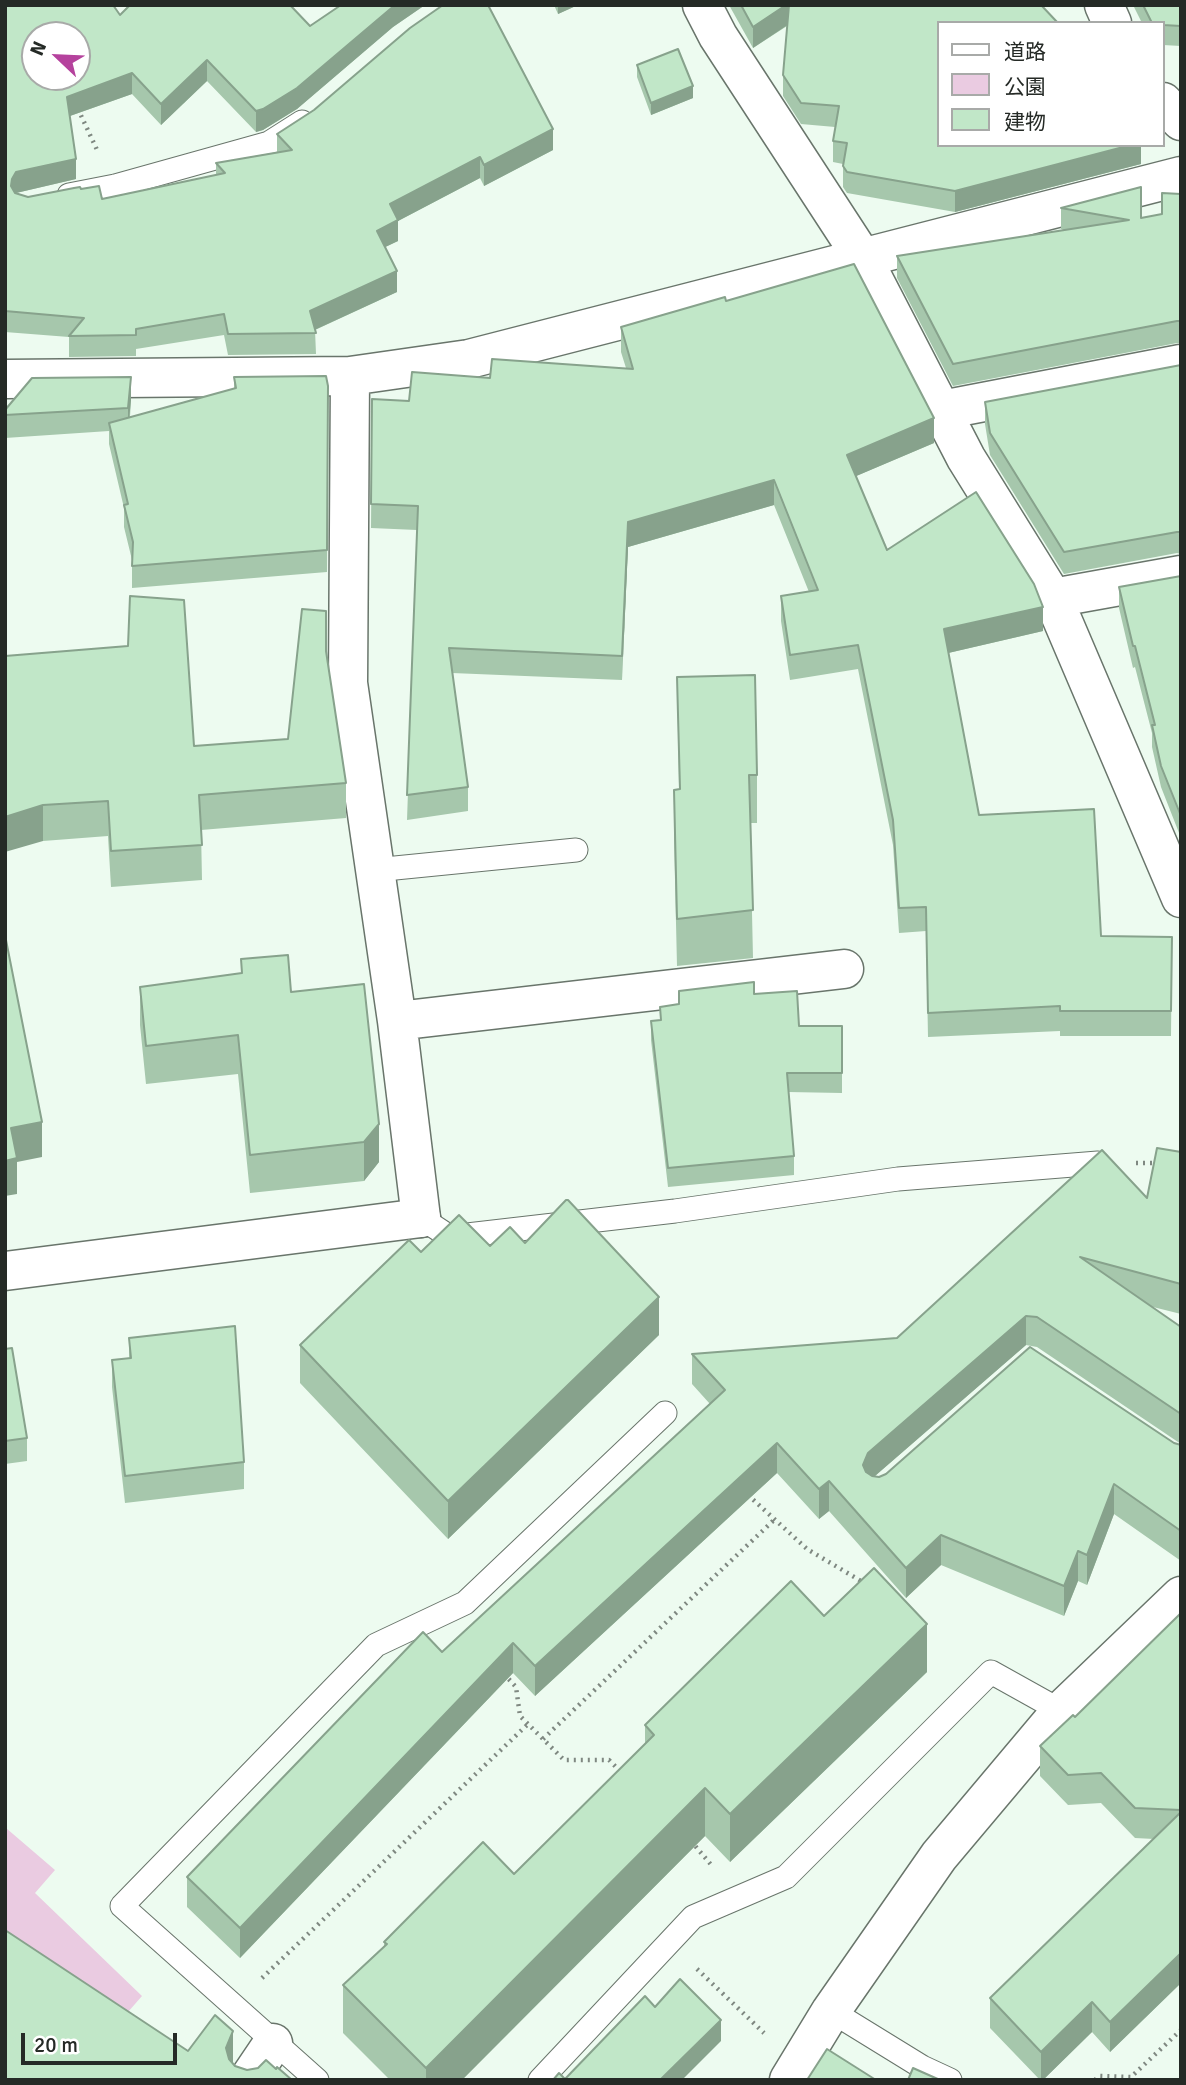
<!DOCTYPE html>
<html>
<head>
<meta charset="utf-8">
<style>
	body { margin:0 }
	#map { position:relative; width:1186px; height:2085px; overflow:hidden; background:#edfbf0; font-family:Signika,"Noto Sans JP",sans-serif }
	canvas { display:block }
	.frame { position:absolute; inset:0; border:7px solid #252a26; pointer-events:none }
	.legend { position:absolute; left:937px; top:21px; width:228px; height:126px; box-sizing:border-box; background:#fff; border:2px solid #a8aaa8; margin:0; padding:9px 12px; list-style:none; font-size:21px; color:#252a26 }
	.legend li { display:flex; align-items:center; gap:14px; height:35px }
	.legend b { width:35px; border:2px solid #a8aaa8 }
	.north { position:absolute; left:21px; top:21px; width:70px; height:70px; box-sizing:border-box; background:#fff; border:2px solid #a8aaa8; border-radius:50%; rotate:293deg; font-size:19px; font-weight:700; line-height:28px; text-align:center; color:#252a26 }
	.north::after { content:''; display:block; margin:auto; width:24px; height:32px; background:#b5429d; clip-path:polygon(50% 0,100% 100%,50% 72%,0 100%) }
	.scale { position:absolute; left:21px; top:2033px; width:156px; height:32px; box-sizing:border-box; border:4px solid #252a26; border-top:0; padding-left:9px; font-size:21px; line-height:24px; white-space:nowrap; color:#252a26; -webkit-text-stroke:5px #fff; paint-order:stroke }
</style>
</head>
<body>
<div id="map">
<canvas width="1186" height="2085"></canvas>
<div class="frame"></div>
<ul class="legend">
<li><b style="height:9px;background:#fff"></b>道路</li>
<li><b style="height:19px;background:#eacbe1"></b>公園</li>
<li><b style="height:19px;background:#c1e7c8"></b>建物</li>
</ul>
<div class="north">N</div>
<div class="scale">20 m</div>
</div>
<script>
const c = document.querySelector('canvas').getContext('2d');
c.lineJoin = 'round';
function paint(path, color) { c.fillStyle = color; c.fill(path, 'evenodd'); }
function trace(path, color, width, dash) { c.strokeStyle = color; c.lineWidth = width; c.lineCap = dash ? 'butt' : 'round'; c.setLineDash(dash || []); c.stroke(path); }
const green = new Path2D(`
	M6 1828 55 1870 35 1893 142 1996 114 2028 5 1952Z`);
const path = new Path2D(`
	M78 109 98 152
	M1136 1163H1159
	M748 1495 807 1549 866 1584
	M504 1674 516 1687 520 1716 564 1760H609L620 1771
	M543 1739 775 1519
	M691 1841 713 1867
	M697 1969 764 2033
	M262 1978 527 1725
	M1095 2080 1099 2076 1131 2077 1181 2030`);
const service = new Path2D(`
	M69 195 115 186 269 143 302 122
	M375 870 576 850
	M421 1218 450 1237 675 1211 898 1179 1098 1163
	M831 2011 922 2067 950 2080
	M317 2080 122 1906 376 1645 465 1603 665 1413
	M540 2080 693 1917 786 1877 991 1672 1061 1711`);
const minor = new Path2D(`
	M702 5 718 36 862 257 966 458 1053 598 1181 898
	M350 376 348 683 397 1021 421 1218
	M5 379 350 376 469 359 1181 176
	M942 410 1181 364
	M1053 598 1181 575
	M397 1021 844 969
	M248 2080 273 2043
	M789 2080 831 2011 939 1856 1061 1711 1181 1596`);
const tertiary = new Path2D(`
	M5 1271 421 1218`);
const secondary = new Path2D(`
	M1104 5 1112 23
	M1163 102 1181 121`);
const wall = new Path2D(`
	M5 5 120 15 310 26 341 5H425L393 27 297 109 263 130 256 132 207 81 161 125 132 94 70 116 76 179 16 193 28 197 81 189 102 199 216 175V163L277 152V134L553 150 484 186 480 178 398 221V241L385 247 397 292 315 330 316 354 228 355 224 335 136 349V356L69 357V337L5 332Z
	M554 5H578L558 14Z
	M729 5H1041L939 23 1141 145V164L955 212 847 193 843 187V164L833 162V141L835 127 801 124 783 96V75L787 26 753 48Z
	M1133 5H1181V46L1163 45V23H1142Z
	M637 65 693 98 651 115 637 77Z
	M1181 194V343H1177L953 386 897 278V256L1064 230 1061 229V208L1141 218 1162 214Z
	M726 301 934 443 856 476 887 550 1043 631 948 653 979 815 1101 936 1172 937 1171 1036H1060V1031L928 1037 926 931 899 933 893 845 858 669 790 680 781 621V596L809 592 774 505 628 547 622 680 452 673 468 787V811L407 820 417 530 371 528 372 399 409 401 490 378 626 368 621 352V327Z
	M1181 365V554L1177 553 1064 574 990 455 985 424V402Z
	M234 377 328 386 327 572 132 588V560L124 527V508L109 444V431L5 438V410L131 400 130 417 234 389Z
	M1181 576V838L1161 787 1152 747V733L1135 667 1133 668 1119 608V587Z
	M326 651 346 783V818L201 830 202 880 111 887 108 836 43 841 5 656 194 746 288 739Z
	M677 677 757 775V823H750L753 958 677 966 674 837V790L679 789Z
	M241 959 291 992 379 1162 364 1181 250 1193 238 1074 146 1084 140 1025V987L241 974Z
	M754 994 799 1026H842V1093L788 1092 794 1156V1175L668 1187 651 1040V1021L660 1020V1007Z
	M1181 1152V1314L1149 1306 1181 1327V1444L1037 1347 1026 1345 875 1476 879 1477 1174 1443 1181 1445V1561L1114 1514 1087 1585 1078 1581 1064 1616 941 1565 906 1598 829 1511 819 1519 777 1473 535 1696 513 1673 240 1958 187 1907V1877L442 1652 710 1404 692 1384V1354L897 1338 1147 1198Z
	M525 1243 659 1335 448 1539 300 1383V1345L421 1252Z
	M129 1338 244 1462V1489L125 1503 112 1387V1360L129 1358Z
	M5 1349 27 1438V1461L5 1464Z
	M1181 1613V1983L1110 2052 1092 2032 1043 2080H1040L990 2028V1998L1154 1839 1135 1838 1101 1803 1068 1805 1040 1776V1746L1075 1717Z
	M824 1616 927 1672 730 1862 705 1836 462 2080H390L343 2033V1985L384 1946V1942L514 1874 645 1744V1725Z`);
const shadedWall = new Path2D(`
	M395 5H425L393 27 297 109 263 130 256 132V111Z
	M558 5H578L558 14Z
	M786 5H789V24L753 48V27Z
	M207 60V81L161 125V104Z
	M132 73V94L67 117V97Z
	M693 86V98L651 115V103Z
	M553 129V150L484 186V165Z
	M1131 145H1141V164L955 212V191Z
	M480 157V178L398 221V241L377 251V231L390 204Z
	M76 159V179L16 193 12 200V179L16 172Z
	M397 271V292L310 332V311Z
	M131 377V400L128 430V408Z
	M934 418V443L847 480V455Z
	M774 480V505L628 547 622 680 628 522Z
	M1043 607V631L944 654V629Z
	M43 805V841L5 852V817Z
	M42 1122V1157L17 1162V1194L5 1196V1161L11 1128Z
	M379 1124V1162L364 1181V1142Z
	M659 1297V1335L448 1539V1501Z
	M1026 1316V1345L868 1482 863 1465 868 1453Z
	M777 1443V1473L535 1696V1666Z
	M829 1481V1511L819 1519V1489Z
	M1114 1484V1514L1087 1585V1555Z
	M941 1535V1565L906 1598V1568Z
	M1078 1551V1581L1064 1616V1586Z
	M927 1624V1672L730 1862V1814Z
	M513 1643V1673L240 1958V1928Z
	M705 1788V1836L462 2080H426V2068Z
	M1181 1953V1983L1110 2052V2022Z
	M1092 2002V2032L1043 2080H1041V2052Z
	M721 2020V2041L682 2080H660Z
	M233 2031V2063L226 2079V2048Z`);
const building = new Path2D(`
	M5 5H113L120 15 130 5H290L310 26 341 5H395L297 88 263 109 256 111 207 60 161 104 132 73 67 97 76 159 16 172 12 179 11 186 15 193 28 197 74 188 80 187 81 189 99 186 102 199 225 173 216 163 292 150 277 134 314 110 410 28 443 5H488L553 129 484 165 480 157 390 204 398 220 377 231 397 271 310 311 316 333 228 334 224 314 136 329V335L69 336 84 318 5 311ZM35 35H77V77H35Z
	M741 5H786L753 27Z
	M789 5H1041L1058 23H939V145H1131L955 191 847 172 843 166 847 143 833 141 839 106 801 103 783 75Z
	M1143 5H1181V26L1163 25V23H1152Z
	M678 49 693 86 651 103 637 65Z
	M1141 187V218L1162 214V193L1181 194V321H1177L953 364 897 256 1129 220 1061 208Z
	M854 264 934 418 847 455 887 550 976 492 1034 584 1043 607 944 629 979 815 1094 809 1101 936 1172 937 1171 1011H1060V1006L928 1013 926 907 899 908 893 820 858 645 790 655 781 596 818 590 774 480 628 522 622 656 449 648 468 787 407 795 418 506 371 504 372 399 409 401 412 372 490 378 492 359 633 369 621 327 725 297 726 301Z
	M1181 365V532H1177L1064 552 990 433 985 402Z
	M326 376 328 386 327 550 132 566 133 542 124 505 128 504 109 423 236 388 234 377Z
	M131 377 128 408 5 415V410L32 378Z
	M1181 576V816L1161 766 1152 725H1155L1135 646H1133L1119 587Z
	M130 596 184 600 194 746 288 739 302 609 326 611V651L346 783 199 795 202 845 111 851 108 801 43 805 5 817V656L128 646Z
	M755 675 757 775H749L753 910 677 919 674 790 680 789 677 677Z
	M5 935 42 1122 11 1128 17 1158 5 1161Z
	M288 955 291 992 364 984 379 1124 364 1142 250 1155 238 1035 146 1046 140 987 242 973 241 959Z
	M754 982V994L797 991 799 1026H842V1073H787L794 1156 668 1168 651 1021 661 1020 660 1007 679 1004V991Z
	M1157 1148 1181 1152V1284L1080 1257 1181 1327V1414L1037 1317 1026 1316 868 1453 863 1465 866 1472 872 1476 879 1477 886 1474 1030 1347 1174 1443 1181 1445V1531L1114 1484 1087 1555 1078 1551 1064 1586 941 1535 906 1568 829 1481 819 1489 777 1443 535 1666 513 1643 240 1928 187 1877 423 1632 442 1652 725 1390 692 1354 897 1338 1102 1150 1147 1198Z
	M566 1200H568L659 1297 448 1501 300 1345 409 1240 421 1252 459 1215 490 1246 510 1227 525 1243Z
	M235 1326 244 1462 125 1476 112 1360 131 1358 129 1338Z
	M12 1348 27 1438 5 1441V1349Z
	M874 1568 927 1624 730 1814 705 1788 426 2068 343 1985 387 1944 384 1942 483 1842 514 1874 654 1735 645 1725 791 1581 824 1616Z
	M1181 1613V1810L1135 1808 1101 1773 1068 1775 1040 1746 1073 1715 1075 1717Z
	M1181 1812V1953L1110 2022 1092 2002 1041 2052 990 1998Z
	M5 1930 188 2051 215 2015 233 2031 226 2048 229 2059 235 2066 247 2070 258 2068 266 2060 276 2069 277 2067 292 2080H5Z
	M680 1979 721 2020 660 2080H553L559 2073 565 2079 645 1996 655 2007Z
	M827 2049 876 2080H807Z
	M913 2068 940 2080H908Z`);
paint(green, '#eacbe1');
trace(service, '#69756b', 25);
trace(minor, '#69756b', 41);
trace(tertiary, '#69756b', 41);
trace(secondary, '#69756b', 41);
trace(path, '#7f8881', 4.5, [2, 5]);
trace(service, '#fff', 23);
trace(minor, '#fff', 38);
trace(tertiary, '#fff', 38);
trace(secondary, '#fff', 38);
paint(wall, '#a6c7ac');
paint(shadedWall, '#87a28c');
paint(building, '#c1e7c8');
trace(building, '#87a28c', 2);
</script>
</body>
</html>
